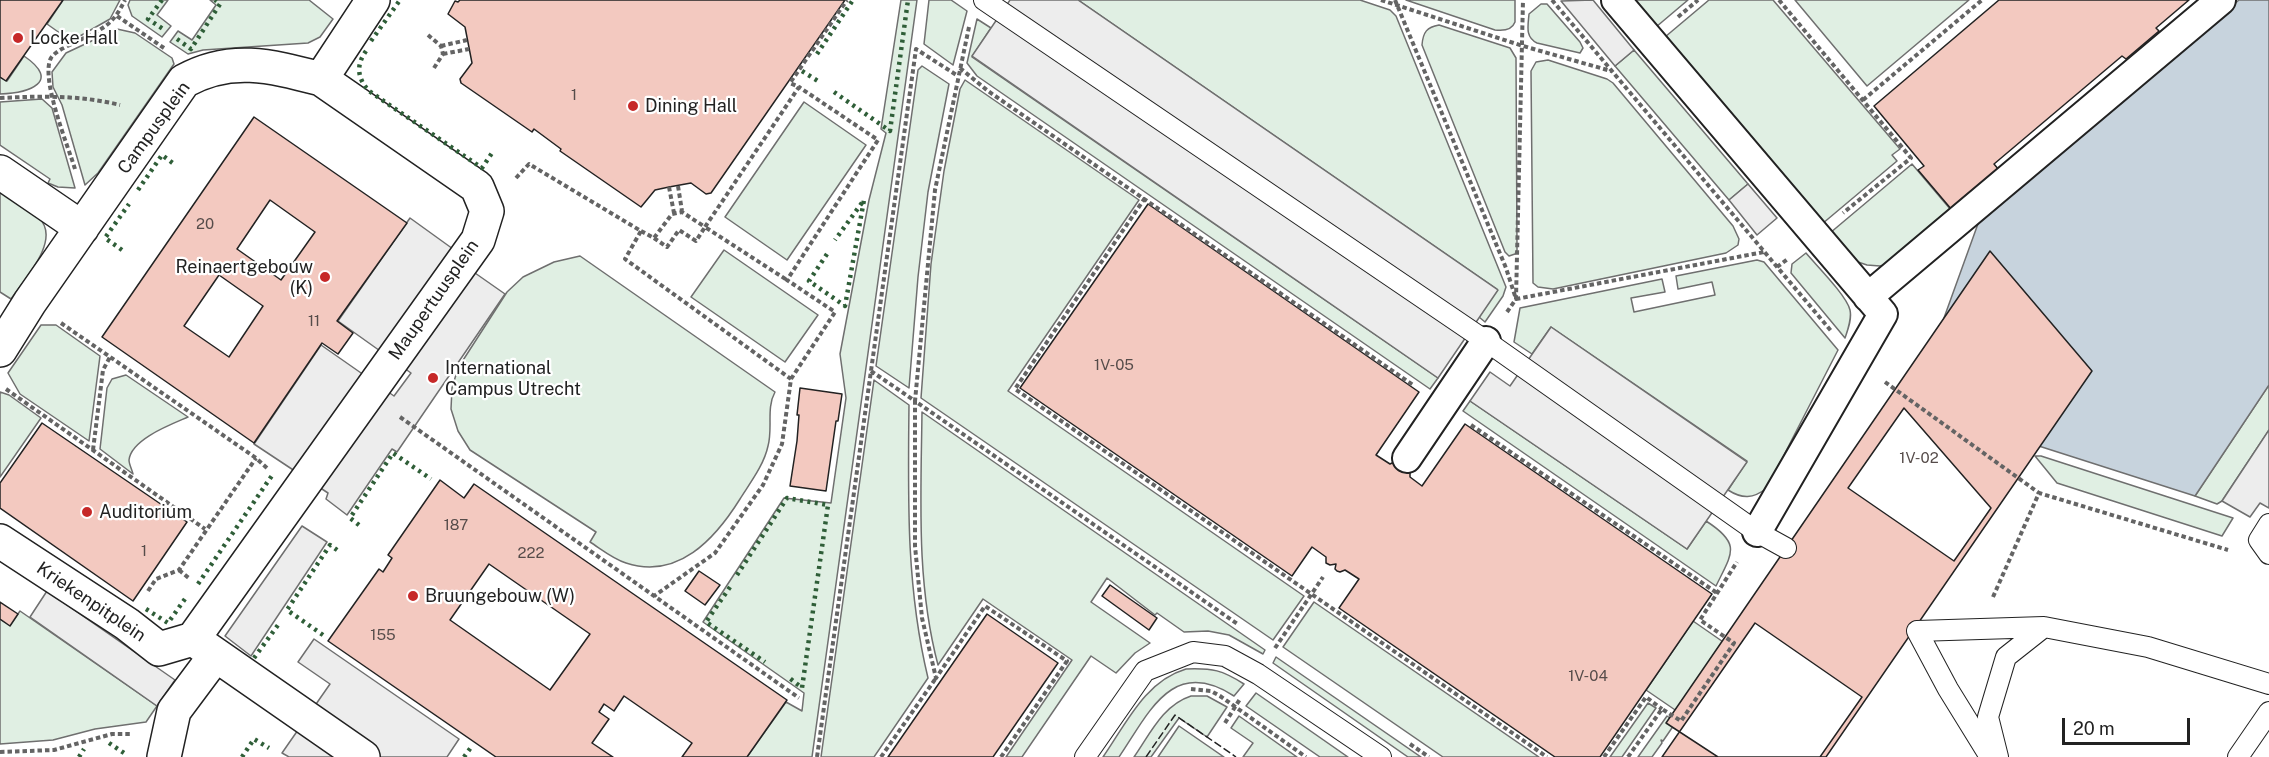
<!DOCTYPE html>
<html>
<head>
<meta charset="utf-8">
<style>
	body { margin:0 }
	#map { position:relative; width:2269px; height:757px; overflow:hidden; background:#fff; font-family:"Public Sans",sans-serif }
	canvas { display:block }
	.scale { position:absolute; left:2062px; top:718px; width:128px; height:27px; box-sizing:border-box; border:3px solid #222; border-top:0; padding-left:8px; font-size:18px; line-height:21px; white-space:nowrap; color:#222; -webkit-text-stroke:4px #fff; paint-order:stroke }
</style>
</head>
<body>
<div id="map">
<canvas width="2269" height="757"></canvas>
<div class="scale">20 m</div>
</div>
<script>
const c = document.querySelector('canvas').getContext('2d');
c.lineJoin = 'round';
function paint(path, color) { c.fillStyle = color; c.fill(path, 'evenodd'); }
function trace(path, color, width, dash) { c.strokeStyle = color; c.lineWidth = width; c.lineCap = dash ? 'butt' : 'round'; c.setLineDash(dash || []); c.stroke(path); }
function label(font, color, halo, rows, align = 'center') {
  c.font = font + ' "Public Sans",sans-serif'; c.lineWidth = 4.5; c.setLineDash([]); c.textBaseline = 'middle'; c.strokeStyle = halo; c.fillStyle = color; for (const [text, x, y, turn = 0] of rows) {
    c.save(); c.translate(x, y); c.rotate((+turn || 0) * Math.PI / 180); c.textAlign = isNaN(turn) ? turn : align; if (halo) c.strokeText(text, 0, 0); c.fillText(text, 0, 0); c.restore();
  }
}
const green = new Path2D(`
	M63 0H120L110 19 80 36H64L47 24Z
	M130 0H168L157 15 171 26 162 37 132 16 128 5Z
	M210 0H309L333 19 320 37 308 43 203 50 188 54 170 42 178 31 192 40 216 5Z
	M901 0H917L812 757H747L786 702 802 711 804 693 703 622 784 498 831 503 846 398 840 354 869 200 886 133 881 129Z
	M929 0H951L967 11 953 65 924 44Z
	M1078 0H1360L1390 10 1396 16 1506 287 1503 296 1485 322 1479 317 1497 289Z
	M1406 0H1515V22C1512 30 1503 31 1495 30Z
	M1634 0H1688L1656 27Z
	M1709 0H1773L1900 149 1892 155 1897 161 1822 224 1665 37Z
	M1795 0H1969L1867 86Z
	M1541 4H1547L1580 42 1583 48 1580 53 1537 43C1525 37 1528 26 1529 14Z
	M977 19 991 28 972 57 1438 378 1430 389 977 76 967 63Z
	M1439 25 1510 48 1516 58 1517 250 1515 254 1509 256 1505 252 1422 45C1423 32 1427 27 1439 25Z
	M117 29 135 33 172 58 174 64 98 173 85 185 62 105 53 87 52 72 66 53Z
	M1634 50 1748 184 1729 200 1615 66Z
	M24 56C62 82 29 93 0 94V77L7 81Z
	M1548 60 1607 79 1613 83 1733 226 1739 239 1738 245 1726 253 1553 289 1538 287 1533 283 1531 71 1536 62Z
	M922 66 949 84 928 192 918 277 909 388 876 366 918 70Z
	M965 80 1139 200 1008 391 1304 596 1273 640 921 398 931 264 944 171 960 89Z
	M42 99 52 108 75 188 58 187 48 183 50 179 0 145V102Z
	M804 102 866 145 787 260 725 217Z
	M1912 164 1951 210 1888 264 1880 266 1867 265 1858 262 1830 233Z
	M0 191C12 200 28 207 39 218 62 240 23 281 11 299L0 292Z
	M724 250 818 315 785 362 691 297Z
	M1806 253C1816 265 1847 296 1850 310 1852 319 1848 329 1845 338L1791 273 1792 264Z
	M580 256 775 392C766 408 773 428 768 446 764 465 750 483 740 499 715 539 678 580 626 563 613 559 601 549 590 542L596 532 470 450 458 431 451 409 452 388 458 368 507 292 523 277 554 262Z
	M1757 260 1764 262 1838 350 1767 488C1753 499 1742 499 1728 490L1747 461 1551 327 1532 354 1514 342 1520 308 1662 279 1665 292 1631 298 1634 312 1715 295 1712 282 1678 289 1676 276Z
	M41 325H56L100 356 89 441 20 394 8 373Z
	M126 375 188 417C172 424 131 439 129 460 129 464 132 470 133 474L100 449 107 388 112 379Z
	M874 380 909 405C908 498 906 587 928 678L874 757H821Z
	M2269 385V430L2222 501 2217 504 2195 496Z
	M0 392 9 395 41 418 0 477Z
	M1470 401 1687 549 1706 521C1742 544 1732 553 1716 586L1463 411Z
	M922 412 1265 650 1263 654 1229 635 1208 631 1184 632 1157 613 1155 615 1107 578 1091 602 1150 643 1135 653 1116 673 1091 656 1022 757H1006L1072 660 983 599 938 665C916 582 921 497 922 412Z
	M2035 456H2041L2233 518 2222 536 2057 483Z
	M1314 602 1539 757H1443L1283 647Z
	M20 611 157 706 146 722 95 729 53 740 0 744V619L10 625Z
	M1693 621 1729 646 1681 714 1646 690Z
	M1276 657 1421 757H1408L1273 663Z
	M1186 669C1213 668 1222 670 1244 684L1234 696C1172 656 1149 713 1119 757H1103C1126 724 1145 681 1186 669Z
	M1256 693 1348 757H1320L1246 706Z
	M1191 696H1207L1227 707 1207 737 1179 718 1151 757H1134C1150 734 1163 705 1191 696Z
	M1648 703 1656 708 1622 757H1610Z
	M1239 716 1297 757H1243L1253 743 1231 728Z
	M1667 716 1676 722 1663 741 1661 740 1662 743 1652 757H1638Z
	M1179 726 1224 757H1158Z`);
const parking = new Path2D(`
	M1010 0H1078L1498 290 1438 378 972 56Z
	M1593 0 1634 50 1615 66 1561 1Z
	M1748 184 1777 218 1757 235 1729 200Z
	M410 218 478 267 475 273 505 294 397 452 392 449 347 515 326 499 328 493 254 444 321 345 394 396 411 373 338 321Z
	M1551 327 1747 462 1687 549 1470 401 1490 372 1510 386Z
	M2269 430V508L2260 503 2250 517 2222 501Z
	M302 526 327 542 251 656 225 636Z
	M47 591 175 680 157 706 30 617Z
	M314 639 459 739 447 757H289L282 753 330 684 298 662Z`);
const water = new Path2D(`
	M2239 0H2269V385L2195 496 2020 440 1936 340 1979 221Z`);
const building = new Path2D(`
	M0 0H63L6 81 0 77Z
	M460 0H845L711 193 706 194 691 183 669 187 655 190 641 207 560 151 561 149 534 129 532 132 461 83 460 79 472 63 465 27 448 14 455 1 458 2Z
	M1999 0H2189L2156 28 2159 31 2126 59 2122 56 1994 164 1999 170 1952 210 1918 170 1924 166 1874 106Z
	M254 117 407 223 337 321 353 333 338 354 322 343 254 443 102 337ZM270 200 315 232 281 280 237 249ZM219 275 263 306 229 357 184 326Z
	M1148 204 1419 392 1376 455 1390 464 1394 462 1400 471 1402 469 1410 471V477L1422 486 1465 424 1712 594 1600 757H1555L1339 608 1359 579 1345 570 1340 572 1337 571 1335 569 1336 564 1330 565 1326 563V557L1312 547 1292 576 1020 388Z
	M1990 251 2092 371 1826 757H1718L1666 723Z
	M800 388 842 394 838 421H836L826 491 790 486 797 441 799 415H797Z
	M1904 408 1991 508 1954 561 1848 488Z
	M42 423 187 522 133 601 0 508V483Z
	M440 480 464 498 474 484 787 700 747 757H682L692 743 624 696 614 711 604 704 599 712 609 719 592 743 613 757H496L328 641 379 569 383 572 392 558 388 555ZM489 564 590 634 550 690 450 620Z
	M699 571 720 585 705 605 685 591Z
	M1110 585 1157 618 1149 630 1102 596Z
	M0 602 18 614 10 626 0 619Z
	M987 614 1058 663 993 757H888Z
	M1755 623 1862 697 1820 757H1662Z`);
const path = new Path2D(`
	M1381 0 1523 46 1611 71
	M1395 0 1506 268 1516 299 1764 252
	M1552 0 1832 332
	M1779 0 1911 158 1843 213
	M117 16 164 48
	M1678 17 1698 0
	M969 27 935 190 915 401 1239 625
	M428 35 441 46 443 54 434 68
	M441 46 467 40
	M443 54 469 49
	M960 68 988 91 1413 385
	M0 98C40 96 80 95 120 105
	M1863 100 1982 0
	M75 169C68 146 40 78 51 58 57 49 73 44 82 39 106 27 113 24 125 0
	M516 178 529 164 641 231 625 259 791 379 782 444 763 485 715 553 654 596
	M678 186 682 211
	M669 187 674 213
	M1145 198 1015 389 1547 757
	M641 231 654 238 672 214 682 212 705 227 799 87 790 83 847 0
	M654 238 667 247 679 230 696 241 705 227 787 280
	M1777 267 1789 258
	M1507 312 1516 299 1523 0
	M61 323 256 458 268 469
	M871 371 915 401V546L922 618 936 678 985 606 1067 661 1001 757
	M791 379 835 312 787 280 878 140 799 87
	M1885 382 2039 493
	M6 389 205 529
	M400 417 799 698
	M1471 425 1717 593
	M93 450 103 370 110 357
	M179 570 190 579
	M148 591 156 579 179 570 256 458
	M1993 597 2039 493 2228 550
	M1275 648 1323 577
	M1191 689 1211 691 1220 696 1306 757
	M1225 723 1240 699
	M1410 744 1429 757
	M0 752 54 750 112 734H131
	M817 757 916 49 958 76
	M881 757 936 678
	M1604 757 1646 697 1662 709
	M1628 757 1662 709 1681 721 1734 643 1700 620 1737 562`);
const service = new Path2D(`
	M984 0 1486 341 1757 532 1786 548
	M2269 524 2259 540 2269 554
	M1085 757 1145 671 1193 652 1225 656 1258 674 1381 757
	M1990 757 1948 689 1917 631 2044 627
	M1998 757 1988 717 2006 657 2044 627 2148 647 2269 684
	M2238 757 2269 712`);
const pedestrian = new Path2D(`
	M1616 0 1883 314 1757 532
	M1868 297 2221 0
	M1407 458 1486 341`);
const minor = new Path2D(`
	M0 172 82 228
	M0 350 30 302 184 81C231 55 271 66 321 79
	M0 541 127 624 159 649 193 639 363 757
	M193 639 478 240 487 211 477 187 321 79 373 0
	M164 757 174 711 215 656`);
const hedge = new Path2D(`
	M162 0 148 19 163 29
	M177 39 191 49 220 4 215 0
	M371 41 400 0
	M366 51C356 65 357 78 369 91L482 168 494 150
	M817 54 853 0
	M802 71 821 83
	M834 92 890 131 908 0
	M138 190 162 155 174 164
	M122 250 105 238 129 204
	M827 254 809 281 845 306 864 200 835 240
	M359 525 350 518 393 453 431 479
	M737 575 787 498 828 505 802 688 787 676
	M198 584 273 474
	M730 587 706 622 765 662
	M146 609 168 623 187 596
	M323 635 287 610 330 545 340 552
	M254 658 278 625
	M109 743 124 753
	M79 757 84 749
	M242 757 254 739 269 748
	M464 757 472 746`);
const fence = new Path2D(`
	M1146 757 1175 715 1236 757`);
const markers = [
	[18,38,6,"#c62828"],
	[633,106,6,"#c62828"],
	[325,277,6,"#c62828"],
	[433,378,6,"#c62828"],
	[87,512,6,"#c62828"],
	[413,596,6,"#c62828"]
];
const numberNames = [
	["1",574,95],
	["20",205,224],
	["11",314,321],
	["1V-05",1114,365],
	["1V-02",1919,458],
	["187",456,525],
	["1",144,551],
	["222",531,553],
	["155",383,635],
	["1V-04",1588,676]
];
const poiNames = [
	["Locke Hall",30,38],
	["Dining Hall",645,106],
	["Reinaertgebouw",313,267,"right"],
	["(K)",313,288,"right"],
	["International",445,368],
	["Campus Utrecht",445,389],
	["Auditorium",99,512],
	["Bruungebouw (W)",425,596]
];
const streetNames = [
	["Campusplein",154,128,-54],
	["Maupertuusplein",434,300,-55],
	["Kriekenpitplein",91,602,34]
];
paint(green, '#e0efe3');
trace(green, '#6f6f6f', 1.5);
paint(parking, '#ededed');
trace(parking, '#6f6f6f', 1.5);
paint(water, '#c7d3dd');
trace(water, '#6f6f6f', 1.5);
paint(building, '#f3c9c0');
trace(building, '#222', 1.5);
trace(service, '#222', 22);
trace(pedestrian, '#222', 32);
trace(minor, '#222', 36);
trace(path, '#646464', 4, [4.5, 3]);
trace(service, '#fff', 20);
trace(pedestrian, '#fff', 28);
trace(minor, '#fff', 33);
trace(hedge, '#2f5e38', 4.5, [3, 4.5]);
trace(fence, '#222', 1.5, [8, 3]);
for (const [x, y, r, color] of markers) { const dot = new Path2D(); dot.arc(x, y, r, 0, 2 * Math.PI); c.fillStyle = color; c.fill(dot); trace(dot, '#fff', 2); }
label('15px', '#564c4a', null, numberNames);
label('18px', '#222', '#fff', poiNames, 'left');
label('18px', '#222', '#fff', streetNames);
</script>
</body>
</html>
